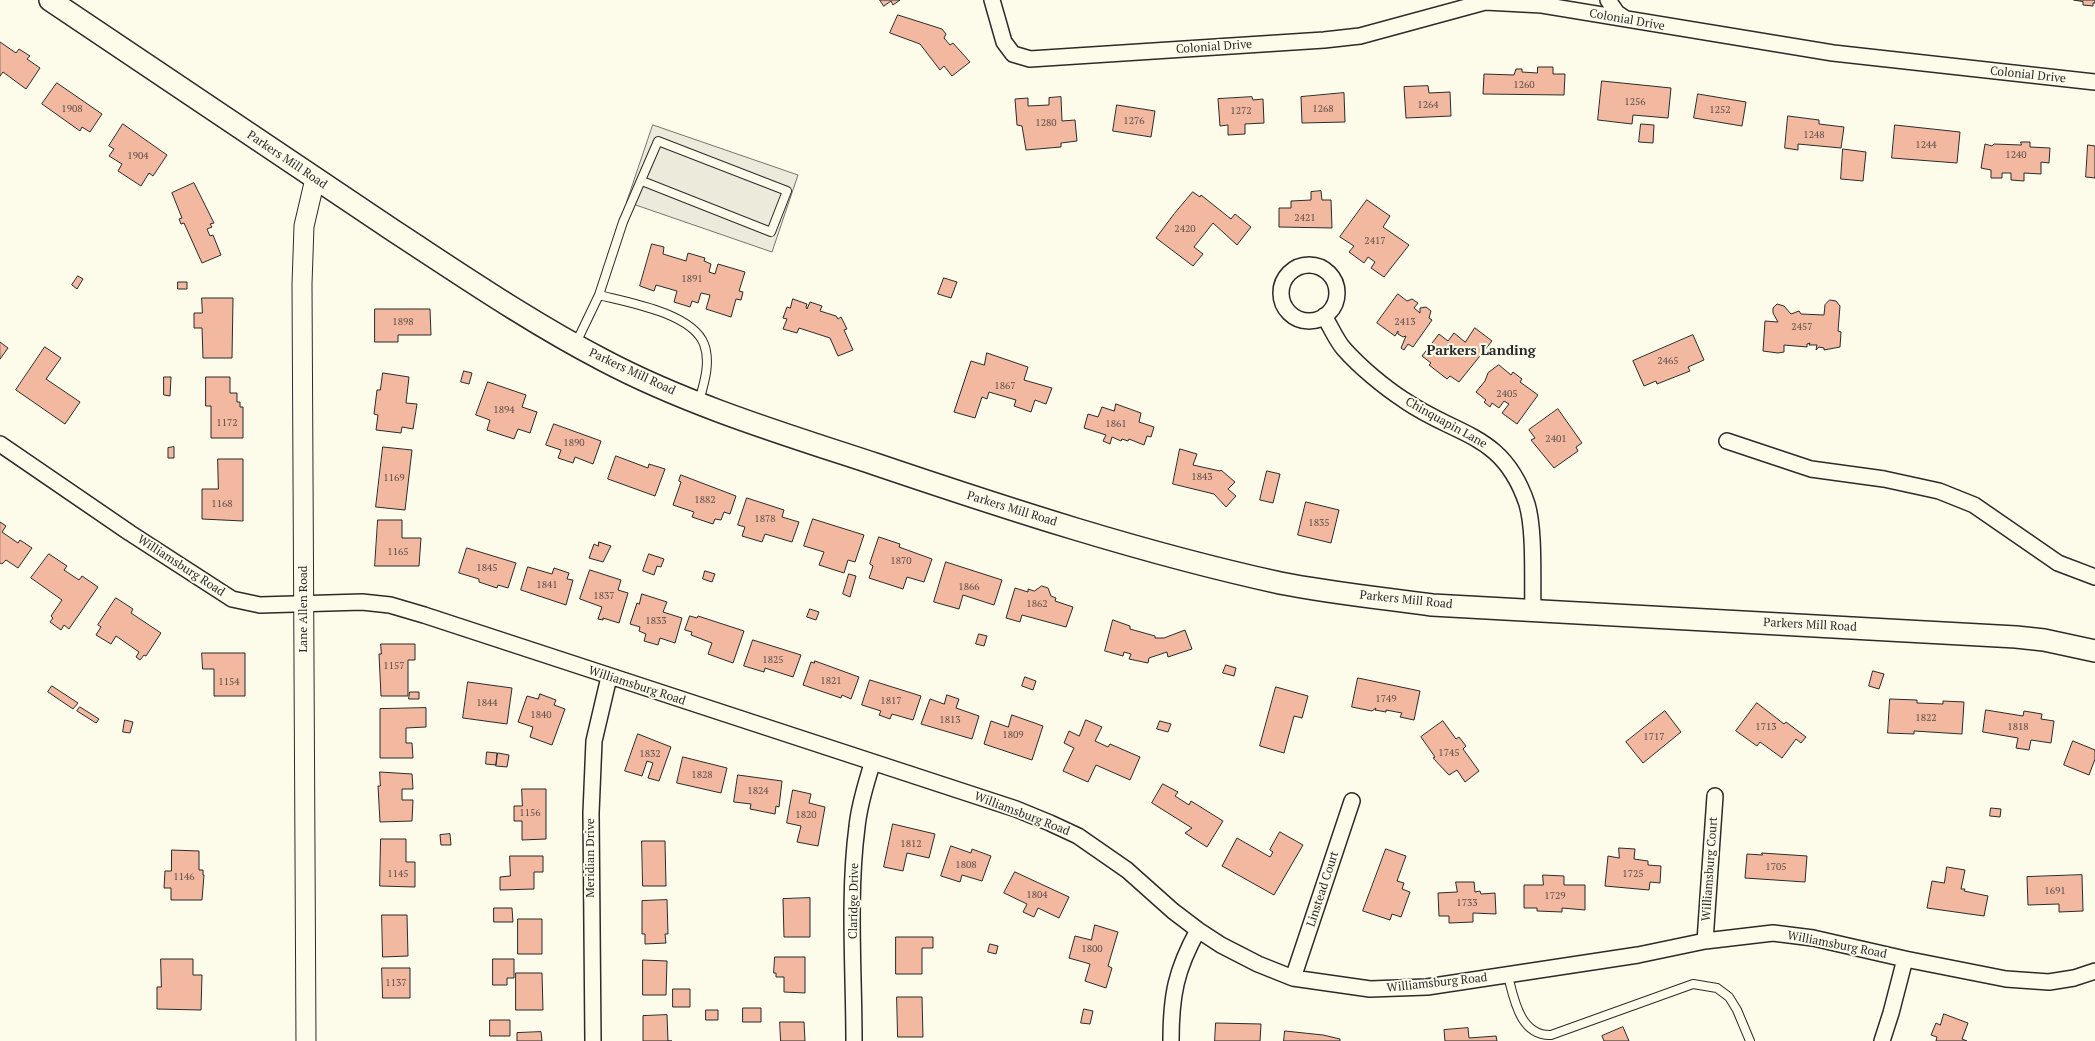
<!DOCTYPE html>
<html>
<head>
<meta charset="utf-8">
<style>
	body { margin:0 }
	canvas { display:block; background:#fdfbea }
</style>
</head>
<body>
<canvas width="2095" height="1041"></canvas>
<script>
const c = document.querySelector('canvas').getContext('2d');
c.lineJoin = 'round';
function paint(path, color) { c.fillStyle = color; c.fill(path, 'evenodd'); }
function trace(path, color, width, dash) { c.strokeStyle = color; c.lineWidth = width; c.lineCap = dash ? 'butt' : 'round'; c.setLineDash(dash || []); c.stroke(path); }
function label(font, color, halo, rows, align = 'center') {
  c.font = font + ' "PT Serif",serif'; c.lineWidth = 4; c.setLineDash([]); c.textBaseline = 'middle'; c.strokeStyle = halo; c.fillStyle = color; for (const [text, x, y, turn = 0] of rows) {
    c.save(); c.translate(x, y); c.rotate((+turn || 0) * Math.PI / 180); c.textAlign = isNaN(turn) ? turn : align; if (halo) c.strokeText(text, 0, 0); c.fillText(text, 0, 0); c.restore();
  }
}
const parking = new Path2D(`
	M653 125 798 175 772 252 627 202Z`);
const building = new Path2D(`
	M880 0H900L893 5 891 1 884 6Z
	M2074 0H2095V3H2093V6L2083 5V2Z
	M898 15 942 29 946 34 944 38 950 45 953 43 970 62 952 76 944 66 940 70 920 44 890 33Z
	M0 42 16 53 19 49 30 56 27 59 40 68 26 89 3 72 0 76Z
	M1538 67H1553V74H1565L1564 95 1483 94 1484 74 1514 75 1516 69H1522V72L1537 73Z
	M1602 81 1671 88 1668 118 1633 115 1632 124 1598 120Z
	M57 83 102 114 90 132 82 127 80 131 42 104Z
	M1428 86 1429 93 1450 92 1451 116 1406 118 1404 87Z
	M1344 93 1345 122 1302 123 1301 97Z
	M1698 94 1746 102 1742 126 1694 118Z
	M1061 97 1062 121 1075 120 1077 141 1061 143V147L1026 150 1022 126 1017 125 1015 99 1028 98V106L1049 105V98Z
	M1252 97 1253 100 1263 99 1264 123 1245 124V134L1228 135V125L1220 126 1218 99Z
	M1117 105 1155 111 1151 137 1113 131Z
	M1788 116 1819 120V124L1844 127 1841 148 1798 144V150L1785 148Z
	M123 124 167 155 153 176 149 173 141 186 118 171 122 164 109 156 114 149 109 146Z
	M1641 124 1654 125 1653 143 1639 142Z
	M1895 125 1960 132 1957 163 1892 158Z
	M2021 142H2030V147L2050 148 2049 163 2041 162V174L2024 173V181L2011 180V173H2002V178H1991V170L1981 168 1985 144 1992 146 1994 144 2021 145Z
	M2088 145 2095 146V178L2086 177Z
	M1843 149 1866 152 1863 181 1841 179Z
	M194 183 214 223 210 224 212 227 207 229 210 236 213 235 221 255 202 263 184 223 181 224 179 219 182 218 172 193Z
	M1321 191 1322 200H1331L1332 228 1279 227V208H1291V201L1311 200V192Z
	M1193 192 1200 197 1201 195 1231 219 1235 214 1251 227 1237 245 1213 223 1194 247 1203 254 1193 266 1156 238 1174 214Z
	M1367 200 1390 216 1383 227 1409 245 1384 277 1371 268 1375 262 1368 257 1364 263 1349 252 1354 246 1340 237Z
	M652 244 664 247 663 254 686 261 688 253 705 258 704 261 711 264 709 272 715 274 718 264 745 272 739 291 743 292 741 300 736 299 731 317 706 309 710 295 701 293 698 303 692 301 690 307 674 302 677 291 656 285 654 291 640 286Z
	M78 276 83 279 77 289 72 285Z
	M944 278 957 282 951 298 938 294Z
	M178 282H187V289H178Z
	M1398 294 1407 301 1412 299 1418 303 1414 308 1420 313V308L1426 307 1431 311 1429 318 1432 320 1413 347 1408 344 1404 350 1401 348 1406 336 1403 337 1398 334V331L1395 336 1377 323Z
	M202 298H233L232 358H203L202 328H194V313H202Z
	M793 299 807 304 806 307 807 309 810 302 822 306 820 311 836 316 838 319 841 317 847 329 844 330 853 350 838 356 830 338 799 328 797 333 783 329 787 319 783 318 787 307 790 308Z
	M1830 300 1836 301 1840 306 1838 331 1841 332 1840 347 1824 350V348L1819 347 1816 350 1817 345H1809L1810 343 1807 344V347L1784 345V352L1778 353 1763 351 1765 321 1778 322 1773 313V308L1777 304 1784 306 1791 314 1799 311 1801 314 1824 315 1825 305Z
	M375 309H430L431 335H398V342H375Z
	M1475 328 1492 341 1459 382 1450 376 1447 379 1429 365 1431 363 1422 356 1439 334 1448 341 1454 333 1465 342Z
	M1693 335 1704 360 1688 367 1690 371 1657 384 1656 381 1644 386 1633 361Z
	M0 342 8 348 0 359Z
	M45 347 61 358 46 379 80 402 65 424 16 390Z
	M987 353 1028 367 1024 380 1052 388 1046 404 1035 400 1031 412 1014 406 1016 400 989 392 987 399 982 397 975 418 954 412 971 361 984 365Z
	M1499 365 1511 375 1513 372 1522 379 1520 382 1538 395 1517 424 1502 413 1509 404 1504 401 1499 408 1492 403 1490 407 1484 402 1486 400 1476 392 1485 381 1488 373Z
	M464 371 472 373 469 384 461 382Z
	M383 373 409 377 406 403 417 404 413 429 402 427 401 433 376 430 378 415 374 414 377 390H380Z
	M164 377H171L170 396 164 395Z
	M206 377H230V393H237V402H240V407H243V438H211V406H206Z
	M488 382 526 395 522 407 537 412 530 433 518 429 514 439 487 430 490 420 476 415Z
	M1116 404 1141 413 1139 422 1154 427 1151 437 1147 436 1144 445 1129 439 1128 441 1122 439 1121 441 1112 437 1110 444 1103 441 1106 435 1084 428 1088 414 1098 417 1102 407 1114 411Z
	M1558 409 1582 443 1576 447 1578 451 1554 468 1531 440 1535 438 1529 430Z
	M554 424 601 441 593 464 575 457 573 463 558 458 561 450 546 445Z
	M174 447V458H168V448Z
	M383 447 412 450 405 510 376 507Z
	M1180 449 1197 454 1193 465 1220 471 1221 470 1235 482 1228 489 1236 496 1226 507 1214 494 1173 484Z
	M616 456 648 468 649 464 665 469 655 496 608 479Z
	M218 459H243V521L202 519V489H218Z
	M1267 471 1280 474 1273 503 1260 500Z
	M681 475 736 496 730 514 724 512 721 520 715 519 713 524 692 517 694 512 673 505 681 482 679 481Z
	M747 498 784 510 782 517 799 522 792 542 765 534 762 542 742 536 745 527 738 525Z
	M1306 502 1339 510 1331 543 1298 535Z
	M813 519 864 535 855 562 848 560 844 573 819 565 824 552 804 546Z
	M378 520H402V538H421L419 566H375Z
	M0 522 6 526 2 532 18 543 20 540 32 548 18 568 6 560 2 564 0 563Z
	M879 537 900 544 899 547 932 559 924 582 907 577 903 589 869 578 873 566 870 564Z
	M599 542 611 546 603 562 589 558 594 544 598 546Z
	M467 548 516 563 508 588 498 585 497 588 479 582V579L459 573Z
	M49 554 67 566 64 570 79 580 82 576 98 587 69 629 64 625 61 630 50 622 53 618 51 616 62 600 31 578Z
	M649 554 664 559 661 567 657 566 654 575 643 571Z
	M946 562 1002 580 994 605 963 595 959 609 934 602Z
	M528 567 552 574 554 568 569 573 567 579 573 580 566 605 521 590Z
	M590 570 621 580 618 590 628 593 619 623 603 618V620L598 619 602 607 580 599Z
	M705 571 715 574 712 582 703 579Z
	M849 574 856 576 850 597 843 594Z
	M1042 586 1048 588 1051 596 1056 598 1055 601 1073 607 1066 627 1022 615 1020 622 1006 618 1015 588 1028 592V589L1034 591Z
	M642 594 667 602 663 612 682 618 675 643 660 638 658 645 644 641 646 634 639 631 640 627 630 624 637 603 639 604Z
	M116 598 133 609 131 613 161 633 146 656 144 655 140 660 136 657 139 652 116 636 111 644 96 635 101 627 98 625Z
	M810 609 819 612 816 620 807 617Z
	M690 616 697 618 698 616 744 631 733 663 708 654 712 643 691 635 692 632 685 630Z
	M1113 620 1130 626V629L1155 636V638H1164L1185 630 1192 649 1168 657 1167 652 1149 658 1148 663 1129 659 1131 654 1124 652 1123 656 1105 651Z
	M979 634 987 636 984 646 976 644Z
	M753 640 801 655 793 677 765 668 764 672 744 666Z
	M381 644H415V660H408V696H381L379 654H381Z
	M202 653H245V696H214V669H203Z
	M815 661 859 677 851 699 842 695 841 698 803 685 811 662 814 663Z
	M1226 665 1236 668 1234 676 1223 673Z
	M1873 671 1884 674 1879 689 1869 686Z
	M1025 677 1036 681 1033 690 1022 686Z
	M1358 678 1420 691 1414 720 1400 717 1402 713 1386 710V712L1375 710 1376 708 1372 711 1352 707Z
	M870 680 921 696 913 720 892 714 890 719 879 715 881 711 862 705Z
	M468 682 512 688 507 724 463 718Z
	M52 686 78 703 73 709 48 692Z
	M1276 687 1308 696 1302 718 1294 716 1284 753 1260 746Z
	M410 692H419V699H409Z
	M540 694 556 700 554 705 565 709 552 745 530 737 533 727 518 722 527 696 538 699Z
	M947 695 959 699 956 708 979 716 972 739 921 724 930 699 944 704Z
	M1890 699 1917 700V703L1943 704V701L1964 702 1962 734 1914 731V734L1888 733Z
	M1757 703 1784 724 1786 722 1806 737 1801 743 1796 739 1782 758 1760 742 1757 746 1736 731Z
	M80 707 99 719 96 723 77 711Z
	M426 708V727L406 728V743H412L413 758H380V709Z
	M1986 710 2023 716 2024 711 2042 714 2041 719 2054 721 2051 743 2031 740 2029 750 2016 748 2018 738 1983 732Z
	M1665 711 1681 732 1643 763 1626 742Z
	M1012 715 1043 726 1032 760 984 744 991 721 1008 727Z
	M125 720 133 722 130 733 123 732Z
	M1086 720 1102 727 1095 741 1108 747 1110 744 1140 757 1130 780 1096 765 1088 782 1063 771 1074 748 1064 743 1069 731 1079 736Z
	M1160 721 1171 724 1168 732 1157 729Z
	M1443 721 1456 739 1459 737 1466 746 1463 749 1479 771 1465 782 1457 770 1449 775 1433 758 1435 757 1421 737Z
	M638 734 671 747 659 781 648 778 653 763 647 761 642 776 625 771Z
	M2073 741 2095 750V759L2089 775 2064 765Z
	M487 752 497 753 496 765 486 764Z
	M498 753 509 755 507 767 496 766Z
	M683 757 727 768 721 793 677 783Z
	M380 772 412 774 413 789H402V800H413L412 821 380 822 378 786H380Z
	M738 775 782 781 779 807 776 806 775 814 750 809 751 804 734 802Z
	M1163 784 1178 792 1175 796 1189 805 1191 801 1223 821 1207 847 1185 833 1192 828 1152 803Z
	M522 789H546V839L522 840V821H514V806H522Z
	M793 790 811 794 809 803 825 807 818 846 797 842 801 826 787 823Z
	M1991 808 2001 809 2000 817 1990 816Z
	M893 824 935 834 929 858 907 853 903 871 884 867Z
	M1280 832 1303 845 1274 895 1222 866 1237 838 1270 857 1273 852 1270 850Z
	M450 834 451 845H441L440 835Z
	M381 839H406V862H415V887L380 886Z
	M642 841H665L666 886H643Z
	M951 846 971 853 972 849 991 856 982 881 962 875 960 882 941 876Z
	M1619 848 1635 849 1634 859 1648 861V865L1661 866 1660 883 1650 882 1649 890 1605 886 1608 856 1619 858Z
	M1386 849 1406 856 1397 881 1404 883 1402 889 1410 892 1401 917 1392 914 1390 920 1363 911Z
	M172 850 199 851V870H203V875H204L202 900H171V888H164L165 871H171Z
	M1762 853 1807 856 1805 882 1745 878 1747 854 1762 855Z
	M510 856H543V872H534V889L500 890V877L510 876Z
	M1947 867 1965 870 1961 889H1965L1964 891 1988 896 1984 916 1927 908 1932 881 1944 883Z
	M1015 872 1069 897 1059 918 1038 908 1034 917 1023 912 1027 904 1004 893Z
	M1543 875 1564 876V885H1585V910L1562 908V912L1537 911V908H1524V885H1543Z
	M2082 875 2083 911 2059 912V904L2028 905 2027 877Z
	M1456 882H1474L1475 892 1480 891 1481 894 1495 893 1496 914 1473 913V922L1449 923V916H1439L1438 893 1457 892Z
	M810 898V937H784L783 899Z
	M667 900 668 934H665L666 943 645 944V934H642V901Z
	M494 908H512L513 922H494Z
	M382 915H407L408 956 383 957Z
	M518 919H542V954H518Z
	M1095 925 1118 932 1108 966 1112 968 1106 988 1085 981 1090 964 1069 958 1075 936 1091 940Z
	M896 937H933V948H922V974H896Z
	M990 944 998 946 996 954 988 952Z
	M775 957H805V993L784 992V977H776V973H774Z
	M161 959H193V975H202L201 1010 157 1009V987H161Z
	M493 959H514V978H507V985H493Z
	M643 960 667 961 666 995H643Z
	M382 968H410V998H383Z
	M516 973H542L543 1010H516Z
	M673 989H690V1007H673Z
	M897 997H922L923 1037H898Z
	M743 1008H761V1022H743Z
	M1084 1009 1093 1011 1090 1024 1081 1023Z
	M706 1010H718V1020H706Z
	M1944 1014 1968 1023 1962 1039 1967 1041H1936L1937 1037 1931 1035 1936 1023 1940 1025Z
	M667 1015 668 1041H672H643V1016Z
	M490 1020H510V1036H490Z
	M780 1022H804L805 1041H781Z
	M1216 1023 1261 1024 1260 1041H1215Z
	M1623 1027 1629 1041H1604L1602 1036Z
	M1468 1028 1469 1038 1496 1036 1497 1041H1445L1444 1030Z
	M1285 1031 1323 1035 1340 1039V1041H1284Z
	M541 1032 542 1041H517V1033Z`);
const service = new Path2D(`
	M599 295C627 302 692 313 704 344 711 362 704 384 699 401
	M576 343 599 295 623 222 658 141 787 191 771 232 642 181
	M1508 976C1514 999 1520 1036 1551 1035L1693 984 1717 988 1729 997 1737 1010 1750 1041`);
const minor = new Path2D(`
	M992 0 1004 42 1013 54 1030 59 1324 40 1360 36 1485 2 1542 5 1833 53 2095 82
	M1608 0 1617 13 1626 19
	M1281 293a28 28 0 1 1 56 0a28 28 0 1 1-56 0Z
	M1324 316C1331 327 1336 340 1344 349 1360 367 1384 387 1404 400 1457 437 1503 432 1527 504 1535 531 1532 581 1533 610
	M1727 441 1811 469 1884 479 1939 491 1974 505 2058 563 2095 577
	M0 444 130 533 232 599 260 605 362 602 390 605 424 615 1016 809 1050 823 1078 836 1127 870 1173 911 1198 930 1221 945 1258 964 1293 978 1370 989 1427 987 1638 955 1705 941 1773 933 1813 938 1905 959 2006 979 2049 982 2074 978 2095 971
	M1705 941 1715 796
	M1293 978 1352 801
	M593 1041 591 813 594 741 609 677
	M854 1041C854 973 848 894 857 827 859 805 866 784 872 764
	M1171 1041C1171 995 1176 970 1198 930
	M1882 1041 1891 1013 1905 959`);
const tertiary = new Path2D(`
	M306 1041 302 284 304 226 315 179`);
const secondary = new Path2D(`
	M50 0C165 76 279 155 394 231 463 276 530 322 603 360 688 405 784 434 875 464 1008 509 1143 553 1280 583 1330 593 1381 598 1432 605L2016 637 2044 640 2095 651`);
const numberNames = [
	["1260",1524,85],
	["1256",1635,102],
	["1264",1428,105],
	["1908",72,109],
	["1268",1323,109],
	["1252",1720,110],
	["1272",1241,111],
	["1276",1134,121],
	["1280",1046,123],
	["1248",1814,135],
	["1244",1926,145],
	["1240",2016,155],
	["1904",138,156],
	["2421",1305,218],
	["2420",1185,229],
	["2417",1375,241],
	["1891",692,279],
	["1898",403,322],
	["2413",1405,322],
	["2457",1802,327],
	["2465",1668,361],
	["1867",1005,386],
	["2405",1507,394],
	["1894",504,410],
	["1172",227,423],
	["1861",1116,424],
	["2401",1556,439],
	["1890",574,443],
	["1843",1202,477],
	["1169",394,478],
	["1882",705,500],
	["1168",222,504],
	["1878",765,519],
	["1835",1319,523],
	["1165",398,552],
	["1870",901,561],
	["1845",487,568],
	["1841",547,585],
	["1866",969,587],
	["1837",604,596],
	["1862",1037,604],
	["1833",656,621],
	["1825",773,660],
	["1157",394,666],
	["1821",831,681],
	["1154",229,682],
	["1749",1386,699],
	["1817",891,701],
	["1844",487,703],
	["1840",541,715],
	["1822",1926,718],
	["1813",950,720],
	["1713",1766,727],
	["1818",2018,727],
	["1809",1013,735],
	["1717",1654,737],
	["1745",1449,753],
	["1832",650,754],
	["1828",702,775],
	["1824",758,791],
	["1156",530,813],
	["1820",806,815],
	["1812",911,844],
	["1808",966,865],
	["1705",1776,867],
	["1145",398,874],
	["1725",1633,874],
	["1146",184,877],
	["1691",2055,891],
	["1804",1037,895],
	["1729",1555,896],
	["1733",1467,903],
	["1800",1092,949],
	["1137",396,983]
];
const streetNames = [
	["Colonial Drive",1627,20,10],
	["Colonial Drive",1214,47,-4],
	["Colonial Drive",2028,75,6],
	["Parkers Mill Road",287,160,34],
	["Parkers Mill Road",632,372,25],
	["Chinquapin Lane",1446,423,29],
	["Parkers Mill Road",1012,509,17],
	["Williamsburg Road",181,566,33],
	["Parkers Mill Road",1406,600,6],
	["Lane Allen Road",304,609,-90],
	["Parkers Mill Road",1810,625,3],
	["Williamsburg Road",637,686,18],
	["Williamsburg Road",1022,814,21],
	["Meridian Drive",591,858,-90],
	["Williamsburg Court",1710,869,-86],
	["Linstead Court",1323,889,-72],
	["Claridge Drive",854,901,-89],
	["Williamsburg Road",1837,945,11],
	["Williamsburg Road",1437,983,-6]
];
const neighbourhoodNames = [
	["Parkers Landing",1481,351]
];
paint(parking, '#eceadb');
trace(parking, '#74746e', 1);
paint(building, '#f2b8a0');
trace(building, '#2b2b2b', 1);
trace(service, '#2b2b2b', 10);
trace(minor, '#2b2b2b', 18);
trace(tertiary, '#2b2b2b', 21);
trace(secondary, '#2b2b2b', 24);
trace(service, '#fdfbea', 8);
trace(minor, '#fdfbea', 15);
trace(tertiary, '#fdfbea', 19);
trace(secondary, '#fdfbea', 21);
label('10px', '#5d4e48', null, numberNames);
label('12px', '#2b2b2b', '#fdfbea', streetNames);
label('bold 14px', '#2b2b2b', '#fdfbea', neighbourhoodNames);
</script>
</body>
</html>
